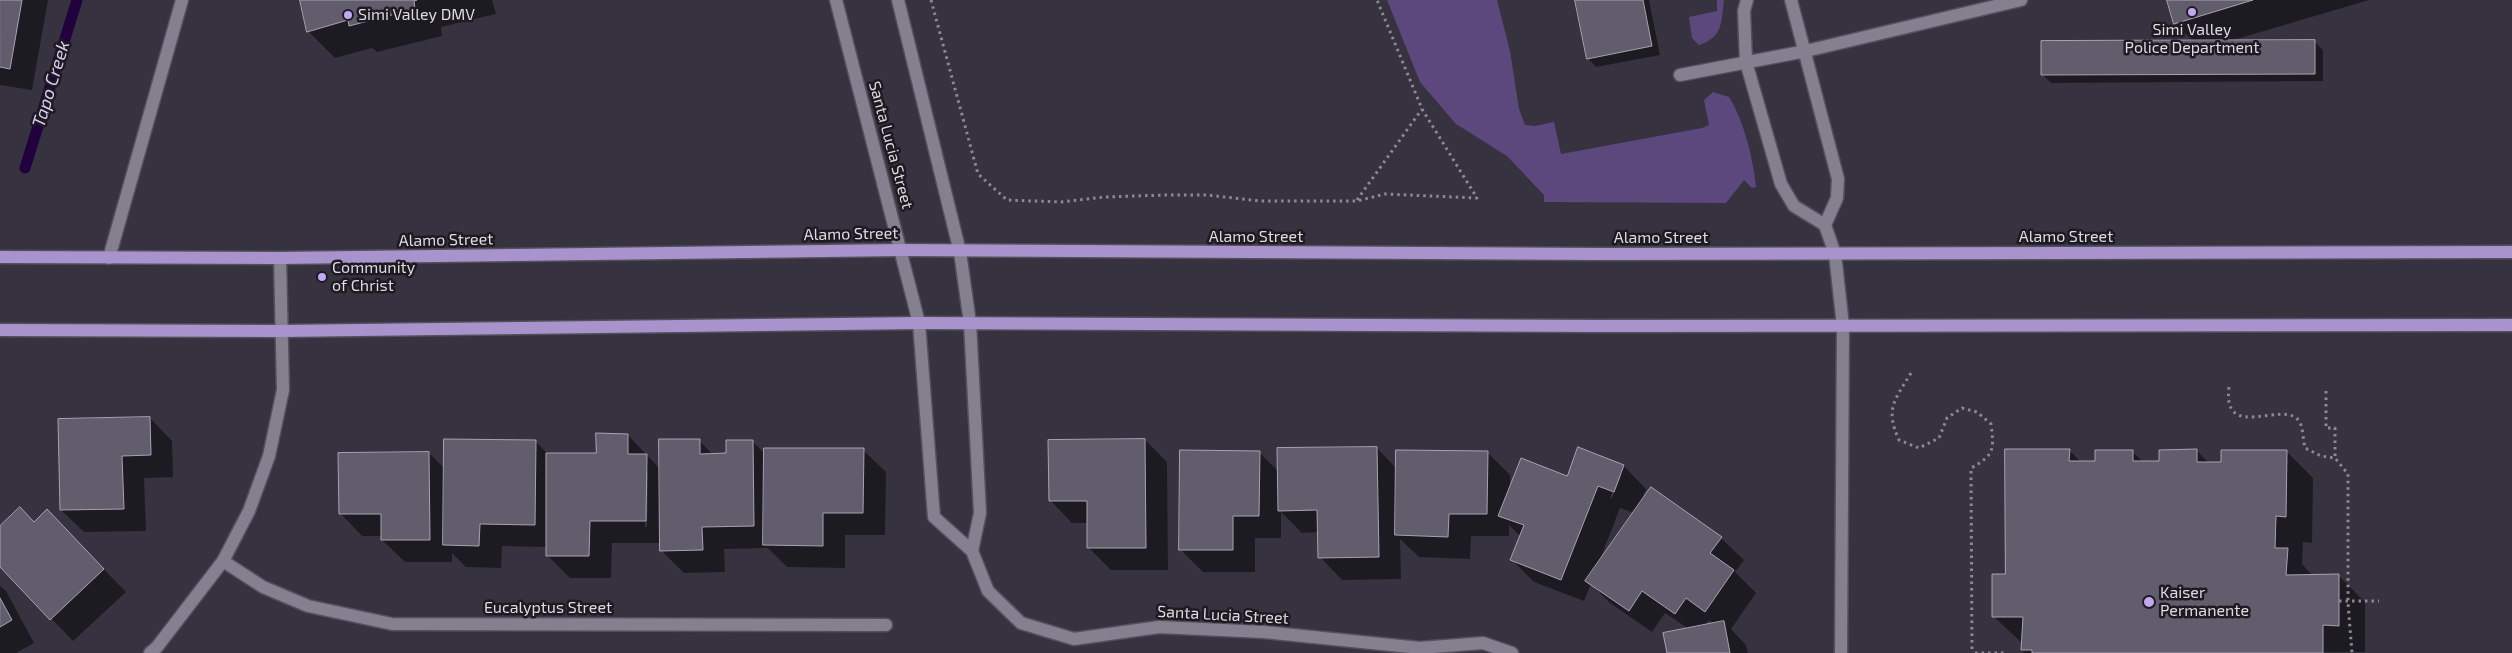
<!DOCTYPE html>
<html>
<head>
<meta charset="utf-8">
<style>
	body { margin:0 }
	canvas { display:block; background:#36323f }
</style>
</head>
<body>
<canvas width="2512" height="653"></canvas>
<script>
const c = document.querySelector('canvas').getContext('2d');
c.lineJoin = 'round';
function paint(path, color) { c.fillStyle = color; c.fill(path, 'evenodd'); }
function trace(path, color, width, dash) { c.strokeStyle = color; c.lineWidth = width; c.lineCap = dash ? 'butt' : 'round'; c.setLineDash(dash || []); c.stroke(path); }
function label(font, color, halo, rows, align = 'center') {
  c.font = font + ' "Exo 2",sans-serif'; c.lineWidth = 5; c.setLineDash([]); c.textBaseline = 'middle'; c.strokeStyle = halo; c.fillStyle = color; for (const [text, x, y, turn = 0] of rows) {
    c.save(); c.translate(x, y); c.rotate((+turn || 0) * Math.PI / 180); c.textAlign = isNaN(turn) ? turn : align; if (halo) c.strokeText(text, 0, 0); c.fillText(text, 0, 0); c.restore();
  }
}
const green = new Path2D(`
	M1387 0H1497L1510 51 1519 109 1525 125 1535 126 1554 122 1561 154 1702 128 1709 125 1704 100 1713 92 1729 97C1744 121 1753 158 1756 187L1752 188 1744 180 1726 203 1544 202V195L1507 156 1456 124 1420 82Z
	M1717 0H1724C1721 23 1723 37 1699 45L1692 38 1689 17 1717 11Z`);
const shadow = new Path2D(`
	M0 0H48L32 90 0 85Z
	M301 0H492L496 14 441 27 442 36 377 52 372 48 335 58 309 32Z
	M1577 0H1649L1660 55 1596 67 1588 58Z
	M2169 0H2369L2230 41H2314L2323 50V81L2051 83 2042 74 2194 42 2175 23Z
	M150 418 172 441 173 477 144 478 146 531 84 532 61 510Z
	M628 435 660 469 699 440 713 455H727L753 442 765 454 863 450 886 472 885 535H845V568L787 567 768 548 724 549 725 572 684 573 661 550V543H612L611 578H570L547 555V547L502 546 501 568 466 567 452 553V562H405L382 540V536H362L340 513 429 453 445 469 536 442 549 455H597ZM645 469 648 472 647 527H645Z
	M1145 440 1167 462 1168 570H1111L1089 548 1088 523H1072L1050 500Z
	M1377 448 1397 469 1488 453 1510 475V490L1567 477 1579 448 1624 466 1646 489 1641 502 1721 538 1744 560 1735 572 1756 593 1731 629 1746 645 1748 653H1668L1689 629 1665 613 1652 632 1610 603 1591 584 1584 601 1534 582 1512 560 1521 537 1509 525V536H1471L1470 559 1419 557 1400 539 1401 579 1342 580 1320 557 1319 532 1302 533 1281 512V538H1255V572H1203L1180 549 1259 452 1278 471ZM1619 476H1621L1612 498H1610ZM1620 508 1634 513 1599 562ZM1709 620 1715 624 1704 626Z
	M2069 450 2081 462 2096 463 2132 451 2144 463H2161L2196 450 2209 463H2222L2286 451 2313 478 2312 543 2303 542 2302 564 2313 576 2338 575 2365 602V652L2025 653 2022 650V643L1993 616 2006 575Z
	M47 511 126 592 73 641 0 565V528L34 523Z
	M0 586 6 591 34 643 16 653H0Z`);
const stream = new Path2D(`
	M25 168 77 0`);
const building = new Path2D(`
	M0 0H22L10 69 0 67Z
	M300 0H417L414 1 415 9 349 26 348 20 307 32Z
	M1575 0H1643L1652 46 1587 59Z
	M2167 0H2253L2174 24Z
	M2315 40V74L2041 75V41Z
	M150 417 151 455 122 456 124 509 60 510 58 419Z
	M596 433 628 434V454H647L646 521H590L589 556H546V453H596Z
	M444 439 536 440 535 525 480 524 479 546 443 545Z
	M659 439H700V454L726 453V440H753L754 526 702 527 703 550 660 551Z
	M1145 439 1146 548H1087V501H1049L1048 440Z
	M1377 447 1379 557 1318 558 1317 510 1278 511 1277 448Z
	M1578 447 1624 465 1614 492 1598 486 1561 580 1510 560 1524 525 1498 516 1521 458 1567 476Z
	M764 448H864L863 513H823V546L763 545Z
	M2005 449H2070L2069 461H2095V450H2133V461H2159V450L2197 449V462H2221V450H2287L2286 517 2276 516 2275 548H2288L2286 575 2339 574V626L2323 625V653H2032V650H2021L2023 617H1992V574H2005Z
	M1180 450 1260 451 1259 516H1233V550H1179Z
	M1396 450 1488 451 1487 514H1449L1448 537 1395 535Z
	M429 452 430 540H381V514H339L338 453Z
	M1651 487 1722 537 1710 553 1734 570 1705 612 1686 598 1675 614 1642 591 1629 611 1585 581Z
	M20 507 34 522 47 509 104 569 50 620 0 567V526Z
	M0 598 12 620 0 627Z
	M1724 621 1730 653H1667L1663 633Z`);
const path = new Path2D(`
	M931 0 978 174 1007 200 1061 202 1105 197 1166 195H1207L1259 201H1357L1385 194 1477 198 1422 109 1377 0
	M1357 200 1422 109
	M1911 373C1894 401 1885 409 1899 440L1919 448 1939 438 1947 418 1962 408 1977 412 1991 424C1994 449 1995 455 1971 468L1972 653
	M2229 387C2222 443 2284 399 2299 421 2303 426 2303 441 2305 448L2321 456 2335 458 2348 474V603L2352 653
	M2326 391V428H2335V458
	M2339 601H2379
	M1975 653H2004`);
const minor = new Path2D(`
	M836 0 919 323 934 517 972 551 988 591 1021 623 1074 639 1159 627 1264 632 1420 648 1483 643 1512 653
	M898 0 960 252 970 323 980 513 972 551
	M1747 0 1744 11 1746 62 1781 184 1794 206 1825 225 1835 254 1843 326 1841 653
	M1791 0 1838 179 1837 198 1825 225
	M1680 75 1806 51 2021 0
	M109 258 182 0
	M223 561 263 587 308 606 392 624 886 625
	M150 653 157 647 223 561 249 511 269 456 283 390 280 258`);
const major = new Path2D(`
	M0 257 280 258 902 250 1600 254 2512 252
	M0 330 280 331 919 323 1600 326 2512 325`);
const markers = [
	[2192,12,5,"#c2a7f2"],
	[348,15,5,"#c2a7f2"],
	[322,277,5,"#c2a7f2"],
	[2149,602,6,"#c2a7f2"]
];
const poiNames = [
	["Simi Valley DMV",358,15],
	["Simi Valley",2192,30,"center"],
	["Police Department",2192,48,"center"],
	["Community",332,268],
	["of Christ",332,286],
	["Kaiser",2160,593],
	["Permanente",2160,611]
];
const streetNames = [
	["Santa Lucia Street",891,145,75],
	["Alamo Street",851,234,-1],
	["Alamo Street",1256,237],
	["Alamo Street",2066,237],
	["Alamo Street",1661,238],
	["Alamo Street",446,240,-1],
	["Eucalyptus Street",548,608],
	["Santa Lucia Street",1223,615,3]
];
const waterNames = [
	["Tapo Creek",51,84,-73]
];
paint(green, '#5d487e');
paint(shadow, '#0007');
trace(stream, '#21023f', 11);
paint(building, '#625d6c');
trace(building, '#a7a2b3', 1);
trace(minor, '#534f5b', 15);
trace(major, '#534f5b', 15);
trace(path, '#8c8993', 3, [2.5, 4]);
trace(minor, '#858090', 12);
trace(major, '#a893cc', 12);
for (const [x, y, r, color] of markers) { const dot = new Path2D(); dot.arc(x, y, r, 0, 2 * Math.PI); c.fillStyle = color; c.fill(dot); trace(dot, '#1d1b21', 2); }
label('16px', '#dcdae2', '#1d1b21', poiNames, 'left');
label('16px', '#dcdae2', '#1d1b21', streetNames);
label('italic 18px', '#d7cbf1', '#1d1b21', waterNames);
</script>
</body>
</html>
